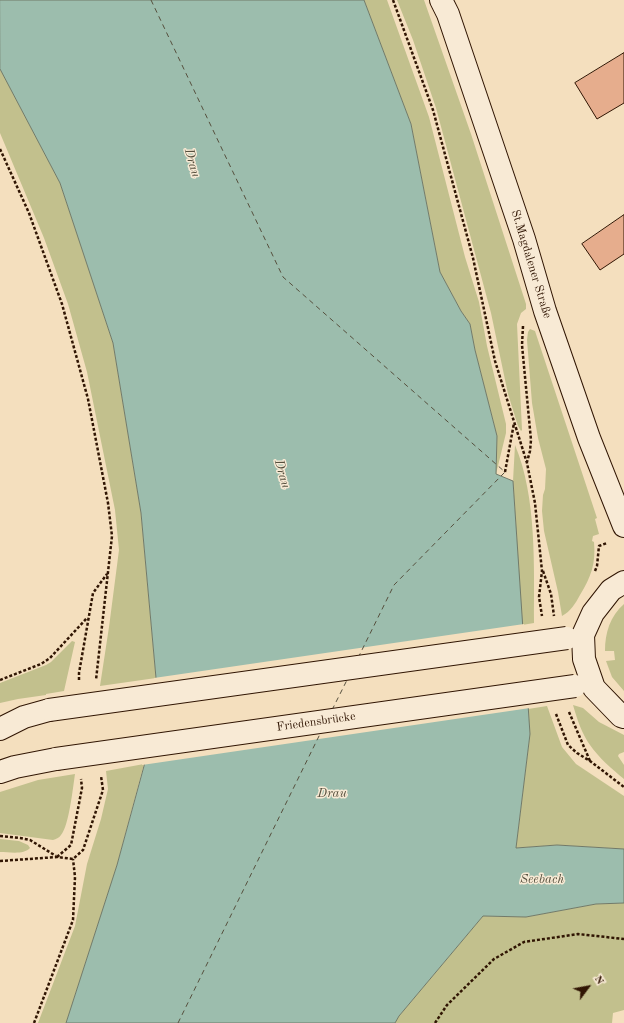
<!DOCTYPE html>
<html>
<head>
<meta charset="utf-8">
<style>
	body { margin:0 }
	#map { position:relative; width:624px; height:1023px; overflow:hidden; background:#f4dfbe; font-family:"Old Standard TT",serif }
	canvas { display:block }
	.north { position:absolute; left:568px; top:967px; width:40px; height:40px; -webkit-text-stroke:3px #f8ead5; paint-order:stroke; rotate:58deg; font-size:11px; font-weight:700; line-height:16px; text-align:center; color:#301503 }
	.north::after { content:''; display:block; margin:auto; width:14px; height:18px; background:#301503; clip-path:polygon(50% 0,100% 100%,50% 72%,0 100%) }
</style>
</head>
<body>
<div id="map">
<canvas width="624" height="1023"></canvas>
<div class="north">N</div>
</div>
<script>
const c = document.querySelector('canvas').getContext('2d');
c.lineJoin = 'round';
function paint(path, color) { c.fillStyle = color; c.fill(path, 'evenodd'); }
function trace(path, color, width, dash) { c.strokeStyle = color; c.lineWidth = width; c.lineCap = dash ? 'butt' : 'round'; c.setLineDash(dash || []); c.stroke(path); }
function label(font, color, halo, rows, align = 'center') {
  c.font = font + ' "Old Standard TT",serif'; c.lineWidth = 3; c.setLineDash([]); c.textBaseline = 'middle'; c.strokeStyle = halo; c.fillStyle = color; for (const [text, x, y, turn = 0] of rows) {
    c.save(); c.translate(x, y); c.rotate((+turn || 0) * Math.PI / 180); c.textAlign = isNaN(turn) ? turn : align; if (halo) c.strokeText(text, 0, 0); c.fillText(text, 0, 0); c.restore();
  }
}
const green = new Path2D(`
	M364 0H387L429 117 465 257 479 302 487 346 506 424V433L496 474 497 436 475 350 470 324 461 311 440 272 411 124Z
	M397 0H424L471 134 526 304V309L521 313 517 324 522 430 521 431 518 426 508 394 491 313 436 108 413 40Z
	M0 69 60 183 113 343 141 513 156 678 100 686 109 627 119 550 115 510 87 372 68 304 44 238 0 133Z
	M530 329 535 331 597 518 595 519 599 534 593 536 592 541 594 542C596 564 591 577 580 595 575 604 571 611 562 616L558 592 544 531 542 511 543 495 545 489 546 469 538 438 532 403 527 340 528 332Z
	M515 445C537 497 534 567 534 623L522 625 513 481Z
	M624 604V691L612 677 606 661 615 660 614 651H605C605 633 610 616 624 604Z
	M72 641 75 642 64 691 46 694V695L18 699 0 703V683L46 665 51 662Z
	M573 705 583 708 599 722 624 735V752L619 754 618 756 624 765V779C613 770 598 757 590 745 582 734 577 719 573 705Z
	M547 706 562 747 576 764 624 796V849L557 845 516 848 530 734 528 709Z
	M144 764 117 865 66 1023H38L75 926 87 864 101 819 108 789 106 771Z
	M75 774C73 787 69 826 61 835 59 838 56 839 53 840L0 833V792L38 780Z
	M0 839 19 841 28 845 30 848C24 855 9 852 0 852Z
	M624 903V1010L613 1013 612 1023H395L399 1016 483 916 526 917 596 904Z`);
const water = new Path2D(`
	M0 0H364L411 124 440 272 461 311 470 324 475 350 497 436 496 474 513 481 530 734 516 848 557 845 624 849V903L596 904 526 917 483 916 399 1016 395 1023H66L117 865 159 711 141 513 113 343 60 183 0 69Z`);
const pier = new Path2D(`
	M524 624 530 708 142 765 157 711 154 678Z`);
const ferry = new Path2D(`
	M151 0 283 277 505 472 394 585 359 656
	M332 710 348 678
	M178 1023 321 732`);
const building = new Path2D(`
	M624 53V103L597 119 575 83Z
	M624 215V254L600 270 582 244Z`);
const path = new Path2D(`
	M393 0 433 110 473 258 495 361 527 463 535 503 542 571 539 597 542 616
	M0 149 29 213 62 304 88 399 108 503 112 536 96 680
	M523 326 522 345 531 440 530 451 527 462
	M505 472 514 423
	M543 571 551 594 554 616
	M595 571 597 566 599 546 607 543
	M0 680 41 664 50 658 87 618
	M79 680V673L93 593 107 574
	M569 712 590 761
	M556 714 568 745 577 753 590 761 624 787
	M0 836 20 838 30 840 56 856
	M57 857 71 845 82 788 81 779
	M0 861 57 857 73 859 83 850 103 790 101 776
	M34 1023 73 920 75 877 73 859
	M435 1023 447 1005 494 959 524 942 578 934 624 939`);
const secondary = new Path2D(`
	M441 0 448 14 524 239 545 311 589 438 624 526
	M624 582 611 590 593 613 583 635 584 659 594 688 621 716 624 717
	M0 729 24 717 49 710
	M0 772 15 767 56 759`);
const secondaryBridge = new Path2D(`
	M49 710 567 638
	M56 759 575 686`);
const streetNames = [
	["St.Magdalener Straße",531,264,73],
	["Friedensbrücke",316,722,-8]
];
const waterNames = [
	["Drau",192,163,74],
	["Drau",282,474,74],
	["Drau",332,794],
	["Seebach",542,880]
];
paint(green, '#c2c08d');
paint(water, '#9cbdad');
trace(water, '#717a69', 1);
paint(pier, '#f4dfbe');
trace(ferry, '#56503e', 1, [5, 4]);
paint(building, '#e6ad8d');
trace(building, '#301503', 1);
trace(secondary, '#301503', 24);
trace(path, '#301503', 2.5, [3, 2]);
trace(secondary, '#f8ead5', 22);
trace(secondaryBridge, '#301503', 24, []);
trace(secondaryBridge, '#f8ead5', 22);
label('12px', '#301503', '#f8ead5', streetNames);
label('italic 13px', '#56503e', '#f8ead5', waterNames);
</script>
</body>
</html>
